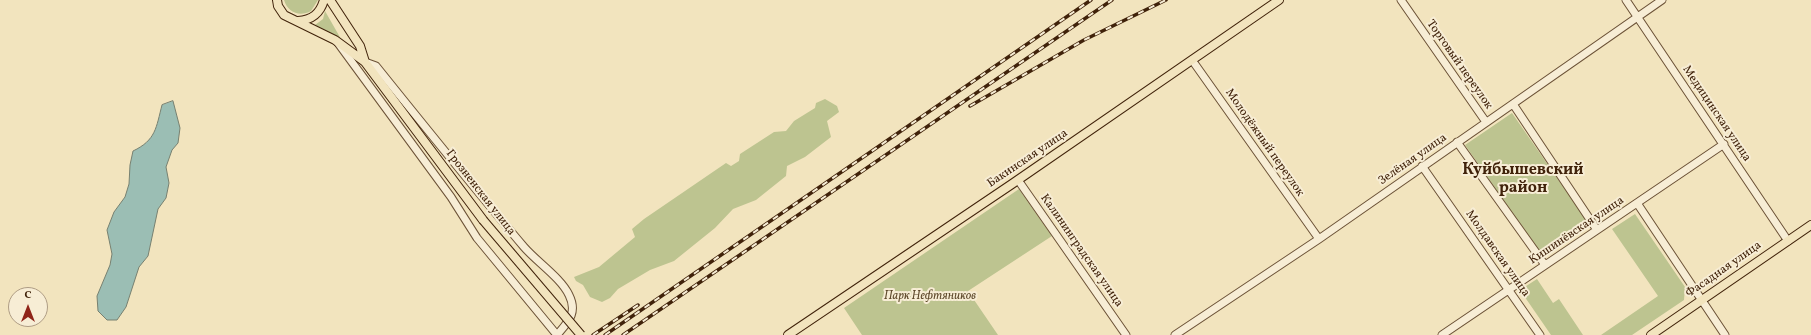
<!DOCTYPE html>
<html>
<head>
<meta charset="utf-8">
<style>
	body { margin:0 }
	#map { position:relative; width:1811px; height:335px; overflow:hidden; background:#f2e4be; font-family:Vollkorn,serif }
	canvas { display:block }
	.north { position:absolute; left:8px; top:287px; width:40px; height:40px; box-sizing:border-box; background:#f7edd5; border:1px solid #ae9c84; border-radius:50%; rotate:0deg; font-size:11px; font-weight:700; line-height:16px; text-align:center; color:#40220a }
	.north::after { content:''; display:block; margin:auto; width:14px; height:18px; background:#8f2418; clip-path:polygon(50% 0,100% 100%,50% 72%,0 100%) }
</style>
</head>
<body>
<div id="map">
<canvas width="1811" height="335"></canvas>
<div class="north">С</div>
</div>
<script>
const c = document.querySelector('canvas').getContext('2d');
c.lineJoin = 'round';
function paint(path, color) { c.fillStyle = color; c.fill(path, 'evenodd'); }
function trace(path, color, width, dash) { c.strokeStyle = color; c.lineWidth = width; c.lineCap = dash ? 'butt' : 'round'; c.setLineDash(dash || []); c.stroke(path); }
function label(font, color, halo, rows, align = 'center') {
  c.font = font + ' Vollkorn,serif'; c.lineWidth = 4; c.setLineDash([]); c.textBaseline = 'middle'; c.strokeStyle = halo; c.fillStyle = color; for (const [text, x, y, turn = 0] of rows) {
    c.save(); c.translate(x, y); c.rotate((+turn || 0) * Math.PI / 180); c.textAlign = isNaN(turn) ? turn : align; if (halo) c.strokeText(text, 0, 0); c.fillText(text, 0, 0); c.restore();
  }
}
const green = new Path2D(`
	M284 0H318L311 11C300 17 288 13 284 0Z
	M325 11 341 39 315 25 323 19Z
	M825 99 837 106 839 112 827 121 831 137 805 157 787 166 786 176 756 200 733 209 715 228 674 261 650 270 618 289 610 298 602 302 590 297 583 285 576 281 574 277 599 267 635 237 632 229 644 219 726 163 731 166 739 161 740 154 774 132 786 131 794 121 815 108 816 103Z
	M1512 113 1589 224 1542 256 1465 145Z
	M1019 189 1052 236 968 291 998 335H862L844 308Z
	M1635 214 1685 287 1684 300 1632 335H1601L1658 296 1612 229Z
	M1537 279 1553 303 1559 299 1583 335H1551L1520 290Z`);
const water = new Path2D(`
	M173 101 180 128 178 143 172 150 166 167 169 183 166 198 158 209 148 256 139 267 126 307 117 320H107L98 311 97 296 110 265 112 254 107 230 114 212 125 197 129 184 130 165 133 151C156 140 156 128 162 105Z`);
const minor = new Path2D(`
	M1401 0 1486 122
	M1626 0 1788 241
	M338 43 451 197 477 238 557 335
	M1192 60 1319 239
	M365 62 376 66C425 127 474 188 524 247 537 262 561 278 569 295 578 313 568 322 557 335
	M1513 104 1597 230
	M1457 142 1545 265
	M1422 166 1540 335
	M1018 180 1126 335
	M1637 203 1725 335
	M1175 335 1319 239 1662 0
	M1442 335 1724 144`);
const major = new Path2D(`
	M277 0 278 6 284 15 335 40 365 62 483 220
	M330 0 360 46 365 62
	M298 21C312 20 320 14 324 0
	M788 335 1012 184 1279 0
	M1651 335 1811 225`);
const rail = new Path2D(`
	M970 106 1084 40 1166 0
	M593 335 638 305
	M605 335 1091 0
	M623 335 1112 0`);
const majorBridge = new Path2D(`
	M483 220 581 335`);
const streetNames = [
	["Торговый переулок",1459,65,55],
	["Медицинская улица",1716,114,56],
	["Молодёжный переулок",1264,143,55],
	["Бакинская улица",1028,159,-34],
	["Зелёная улица",1413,160,-35],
	["Грозненская улица",480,193,52],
	["Кишинёвская улица",1577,231,-34],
	["Калининградская улица",1081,251,55],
	["Молдавская улица",1497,254,55],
	["Фасадная улица",1724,270,-35]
];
const parkNames = [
	["Парк Нефтяников",930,297]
];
const districtNames = [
	["Куйбышевский",1523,171],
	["район",1523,189]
];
paint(green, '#bdc490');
paint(water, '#9bbeb4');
trace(water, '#778070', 1);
trace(minor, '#6c5237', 9);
trace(major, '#40220a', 10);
trace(minor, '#f7edd5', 7);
trace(major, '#f2e4be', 8);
trace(rail, '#40220a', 3.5);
trace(rail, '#f7edd5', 2, [6]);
trace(majorBridge, '#40220a', 10, []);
trace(majorBridge, '#f2e4be', 8);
label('12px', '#40220a', '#f7edd5', streetNames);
label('italic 12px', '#5f4a2c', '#f7edd5', parkNames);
label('bold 16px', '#40220a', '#f7edd5', districtNames);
</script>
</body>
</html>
